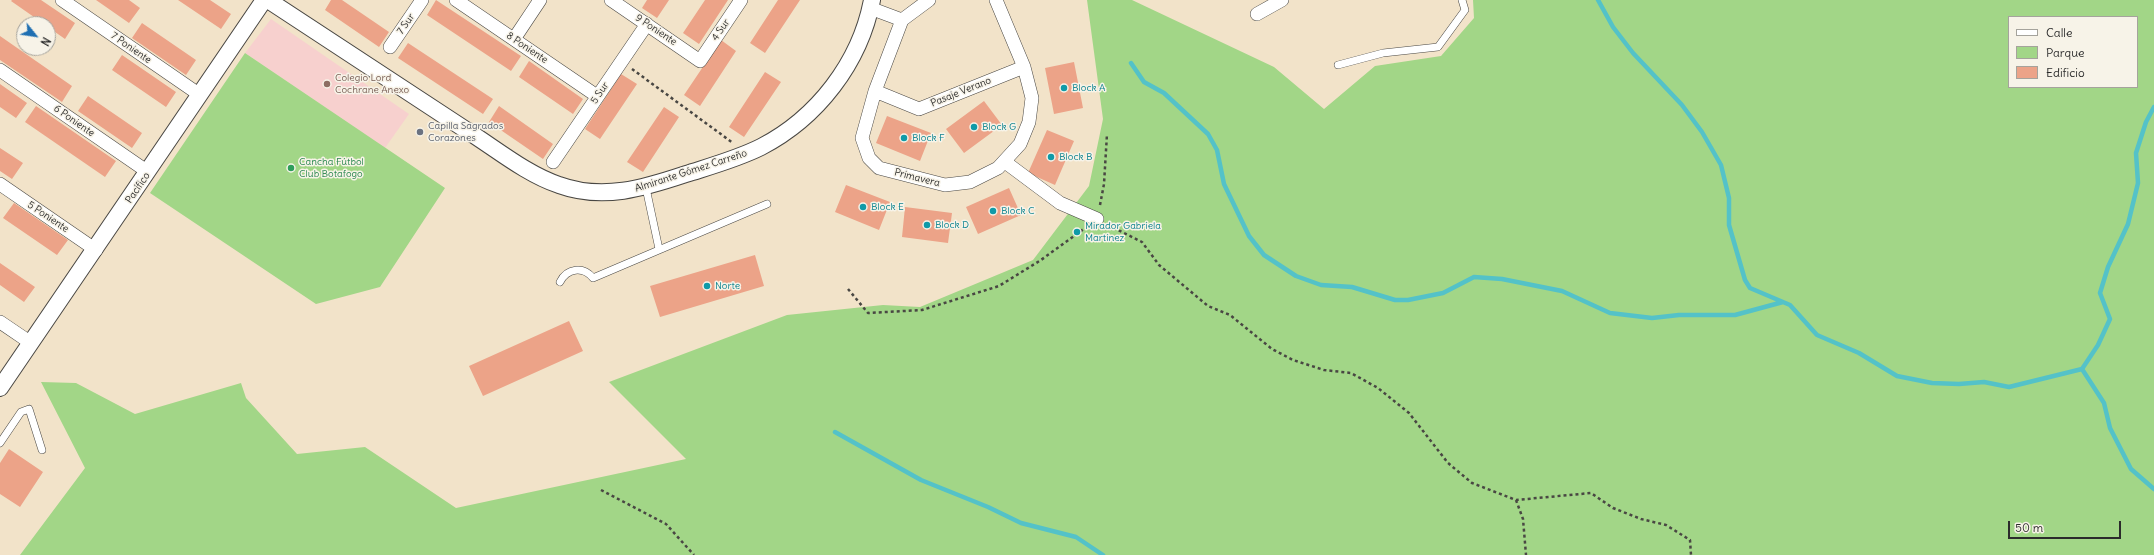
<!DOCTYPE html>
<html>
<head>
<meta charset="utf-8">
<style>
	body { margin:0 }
	#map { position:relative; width:2154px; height:555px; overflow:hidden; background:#f2e3c9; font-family:Delius,sans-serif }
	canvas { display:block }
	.legend { position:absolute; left:2008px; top:16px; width:130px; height:72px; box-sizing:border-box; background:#f7f3e8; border:1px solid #a5a39c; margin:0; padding:5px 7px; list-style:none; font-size:12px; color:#2b2b2b }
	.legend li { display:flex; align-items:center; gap:8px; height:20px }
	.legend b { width:20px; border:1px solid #a5a39c }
	.north { position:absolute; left:16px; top:16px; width:40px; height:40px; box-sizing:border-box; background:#f7f3e8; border:1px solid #a5a39c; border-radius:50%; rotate:120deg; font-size:11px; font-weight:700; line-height:16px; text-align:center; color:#2b2b2b }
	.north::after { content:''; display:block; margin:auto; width:14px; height:18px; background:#1f6fb2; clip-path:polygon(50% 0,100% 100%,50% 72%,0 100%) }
	.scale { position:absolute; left:2008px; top:521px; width:113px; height:18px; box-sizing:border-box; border:2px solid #2b2b2b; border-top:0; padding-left:5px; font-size:12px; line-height:14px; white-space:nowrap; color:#2b2b2b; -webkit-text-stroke:3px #f7f3e8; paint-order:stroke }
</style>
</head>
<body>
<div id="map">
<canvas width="2154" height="555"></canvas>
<ul class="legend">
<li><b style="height:5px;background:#fff"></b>Calle</li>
<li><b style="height:11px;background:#a2d687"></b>Parque</li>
<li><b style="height:11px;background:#eca388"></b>Edificio</li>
</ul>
<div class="north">N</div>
<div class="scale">50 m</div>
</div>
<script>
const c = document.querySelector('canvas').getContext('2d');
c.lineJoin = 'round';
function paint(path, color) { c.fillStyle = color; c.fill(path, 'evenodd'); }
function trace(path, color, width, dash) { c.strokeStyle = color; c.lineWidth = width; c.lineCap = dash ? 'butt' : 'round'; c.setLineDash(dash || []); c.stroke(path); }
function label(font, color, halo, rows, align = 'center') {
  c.font = font + ' Delius,sans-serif'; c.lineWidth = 3; c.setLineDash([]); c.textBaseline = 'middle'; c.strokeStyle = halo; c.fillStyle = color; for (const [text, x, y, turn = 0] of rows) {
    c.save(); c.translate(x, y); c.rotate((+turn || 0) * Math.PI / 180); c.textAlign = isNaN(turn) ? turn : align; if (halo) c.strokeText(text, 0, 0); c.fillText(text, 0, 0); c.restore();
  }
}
const built = new Path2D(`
	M271 19 409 114 385 148 245 53Z`);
const green = new Path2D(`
	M1087 0H1132L1274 67 1324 109 1375 66 1441 56 1474 18 1473 0H2154V555H20L85 468 41 382 76 383 135 414 241 383 246 398 297 454 365 447 456 508 686 459 609 382 787 315 883 305 920 307 1033 260 1089 186 1103 119ZM2009 17H2137V87H2009Z
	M245 53 445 188 380 287 316 304 150 193Z`);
const stream = new Path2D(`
	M1598 0 1613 27 1633 53 1682 105 1702 132 1721 165 1729 198V225L1745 280 1750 288 1790 305 1817 335 1859 353 1897 376 1932 383 1959 384 1984 382 2009 387 2082 369 2104 403 2110 428 2131 469 2154 489
	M1131 63 1144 82 1164 93 1208 134 1217 150 1224 184 1249 236 1264 255 1296 276 1321 285 1352 287 1395 300H1408L1443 293 1474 277 1502 279 1562 291 1610 313 1652 318 1679 315H1735L1783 302
	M2082 369 2098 345 2110 319 2100 293 2108 267 2128 224 2138 183 2136 153 2146 122 2154 107
	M835 432 921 480 988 507 1021 523 1076 537 1103 555`);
const building = new Path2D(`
	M12 0H41L75 23 65 39 48 27V24H44L11 1Z
	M96 0H129L140 8 129 23Z
	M178 0H210L231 14 221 29Z
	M331 0H342L389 32 379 47 325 10Z
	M436 0 521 56 511 71 427 15Z
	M647 0H669L657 18 642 8Z
	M705 0H728L699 44 683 33Z
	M778 0H800L765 53 750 43Z
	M142 23 196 60 186 75 132 38Z
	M0 36 72 86 62 102 0 60Z
	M721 40 736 51 700 106 684 95Z
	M408 43 493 99 483 114 398 58Z
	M122 55 176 92 166 107 112 70Z
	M529 61 583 99 573 114 519 77Z
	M1074 62 1083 108 1054 114 1045 68Z
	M765 72 781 82 744 137 729 127Z
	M621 74 637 84 600 139 585 129Z
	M0 84 27 103 16 118 0 107Z
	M88 96 142 133 132 148 78 111Z
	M984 101 1002 125 964 153 946 129Z
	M36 106 116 161 105 177 25 122Z
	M499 106 553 144 543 159 489 122Z
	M664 107 679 117 643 172 627 162Z
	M887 116 931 133 920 161 876 143Z
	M1047 130 1074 141 1055 185 1028 173Z
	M0 148 23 163 12 179 0 171Z
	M846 185 890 202 879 230 835 212Z
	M1009 188 1021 215 978 234 966 207Z
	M14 203 68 240 57 255 3 218Z
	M905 207 952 213 948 243 902 237Z
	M755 255 764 286 660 317 650 286Z
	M0 263 35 287 24 302 0 285Z
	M569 321 583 351 483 396 469 366Z
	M9 449 43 472 20 507 0 494V463Z`);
const path = new Path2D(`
	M632 69 733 143
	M1100 205 1104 184 1107 134
	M1108 225 1142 242 1159 265 1208 306 1230 315 1272 349 1293 360 1324 370 1351 373 1378 388 1409 413 1448 463 1472 483 1516 500 1591 493 1613 508 1641 519 1666 525 1690 540 1691 555
	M848 289 868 313 922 310 999 286 1041 260 1085 228
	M601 490 666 524 694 555
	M1516 500 1523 519 1526 555`);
const service = new Path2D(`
	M1338 65 1383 53 1438 47 1465 10 1462 0
	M646 188 659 249
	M560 282C567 268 583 266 593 278L767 204
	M0 443 21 412 29 409 42 450`);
const minor = new Path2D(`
	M62 0 200 95
	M456 0 597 96
	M611 0 700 61 741 0
	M929 0 902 20 875 91 862 138 869 158 879 168 945 185 970 182 998 168 1020 144 1029 122 1032 98 1024 67 996 0
	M870 8 902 20
	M1257 14 1282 0
	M514 39 540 0
	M390 47 422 0
	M0 70 148 172
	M875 91 919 109 1024 67
	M553 162 647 24
	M1005 162 1060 203 1097 219
	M0 184 96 250
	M0 322 31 343`);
const tertiary = new Path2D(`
	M268 0C334 44 400 87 466 130 495 148 526 174 559 185 603 201 644 188 686 174 711 166 737 159 761 147 817 118 860 63 872 0
	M0 388 264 0`);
const markers = [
	[327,84,4,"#8d6e63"],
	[1064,88,4,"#0f9aa8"],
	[974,127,4,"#0f9aa8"],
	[420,132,4,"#6b7280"],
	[904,138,4,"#0f9aa8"],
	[1051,157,4,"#0f9aa8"],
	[291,168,4,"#2e9e5b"],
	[863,207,4,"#0f9aa8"],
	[993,211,4,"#0f9aa8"],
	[927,225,4,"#0f9aa8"],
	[1077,232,4,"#0f9aa8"],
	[707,286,4,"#0f9aa8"]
];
const streetNames = [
	["7 Sur",406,24,-56],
	["9 Poniente",656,30,34],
	["4 Sur",721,30,-56],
	["7 Poniente",131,48,35],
	["8 Poniente",527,48,34],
	["Pasaje Verano",961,92,-22],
	["5 Sur",600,93,-56],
	["6 Poniente",74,121,35],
	["Almirante Gómez Carreño",691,171,-18],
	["Primavera",917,178,14],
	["Pacífico",138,188,-56],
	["5 Poniente",48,217,34]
];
const educationNames = [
	["Colegio Lord",335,78],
	["Cochrane Anexo",335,90]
];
const cultureNames = [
	["Block A",1072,88],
	["Block G",982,127],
	["Block F",912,138],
	["Block B",1059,157],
	["Block E",871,207],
	["Block C",1001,211],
	["Block D",935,225],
	["Mirador Gabriela",1085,226],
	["Martínez",1085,238],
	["Norte",715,286]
];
const worshipNames = [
	["Capilla Sagrados",428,126],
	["Corazones",428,138]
];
const leisureNames = [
	["Cancha Fútbol",299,162],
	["Club Botafogo",299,174]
];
paint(built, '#f7d0ce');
paint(green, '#a2d687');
trace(stream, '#54c2c8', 4.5);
paint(building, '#eca388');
trace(service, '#494743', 8);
trace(minor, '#494743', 14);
trace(tertiary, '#494743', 18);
trace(path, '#494743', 2.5, [3, 3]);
trace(service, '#fff', 7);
trace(minor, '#fff', 13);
trace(tertiary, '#fff', 16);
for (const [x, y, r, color] of markers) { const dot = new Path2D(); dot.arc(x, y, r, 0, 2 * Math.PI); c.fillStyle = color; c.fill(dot); trace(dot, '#f7f3e8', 1.5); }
label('10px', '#2b2b2b', '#f7f3e8', streetNames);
label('10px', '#785e54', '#f7f3e8', educationNames, 'left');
label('10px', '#0d838f', '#f7f3e8', cultureNames, 'left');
label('10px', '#5b616d', '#f7f3e8', worshipNames, 'left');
label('10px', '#27864d', '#f7f3e8', leisureNames, 'left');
</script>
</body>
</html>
